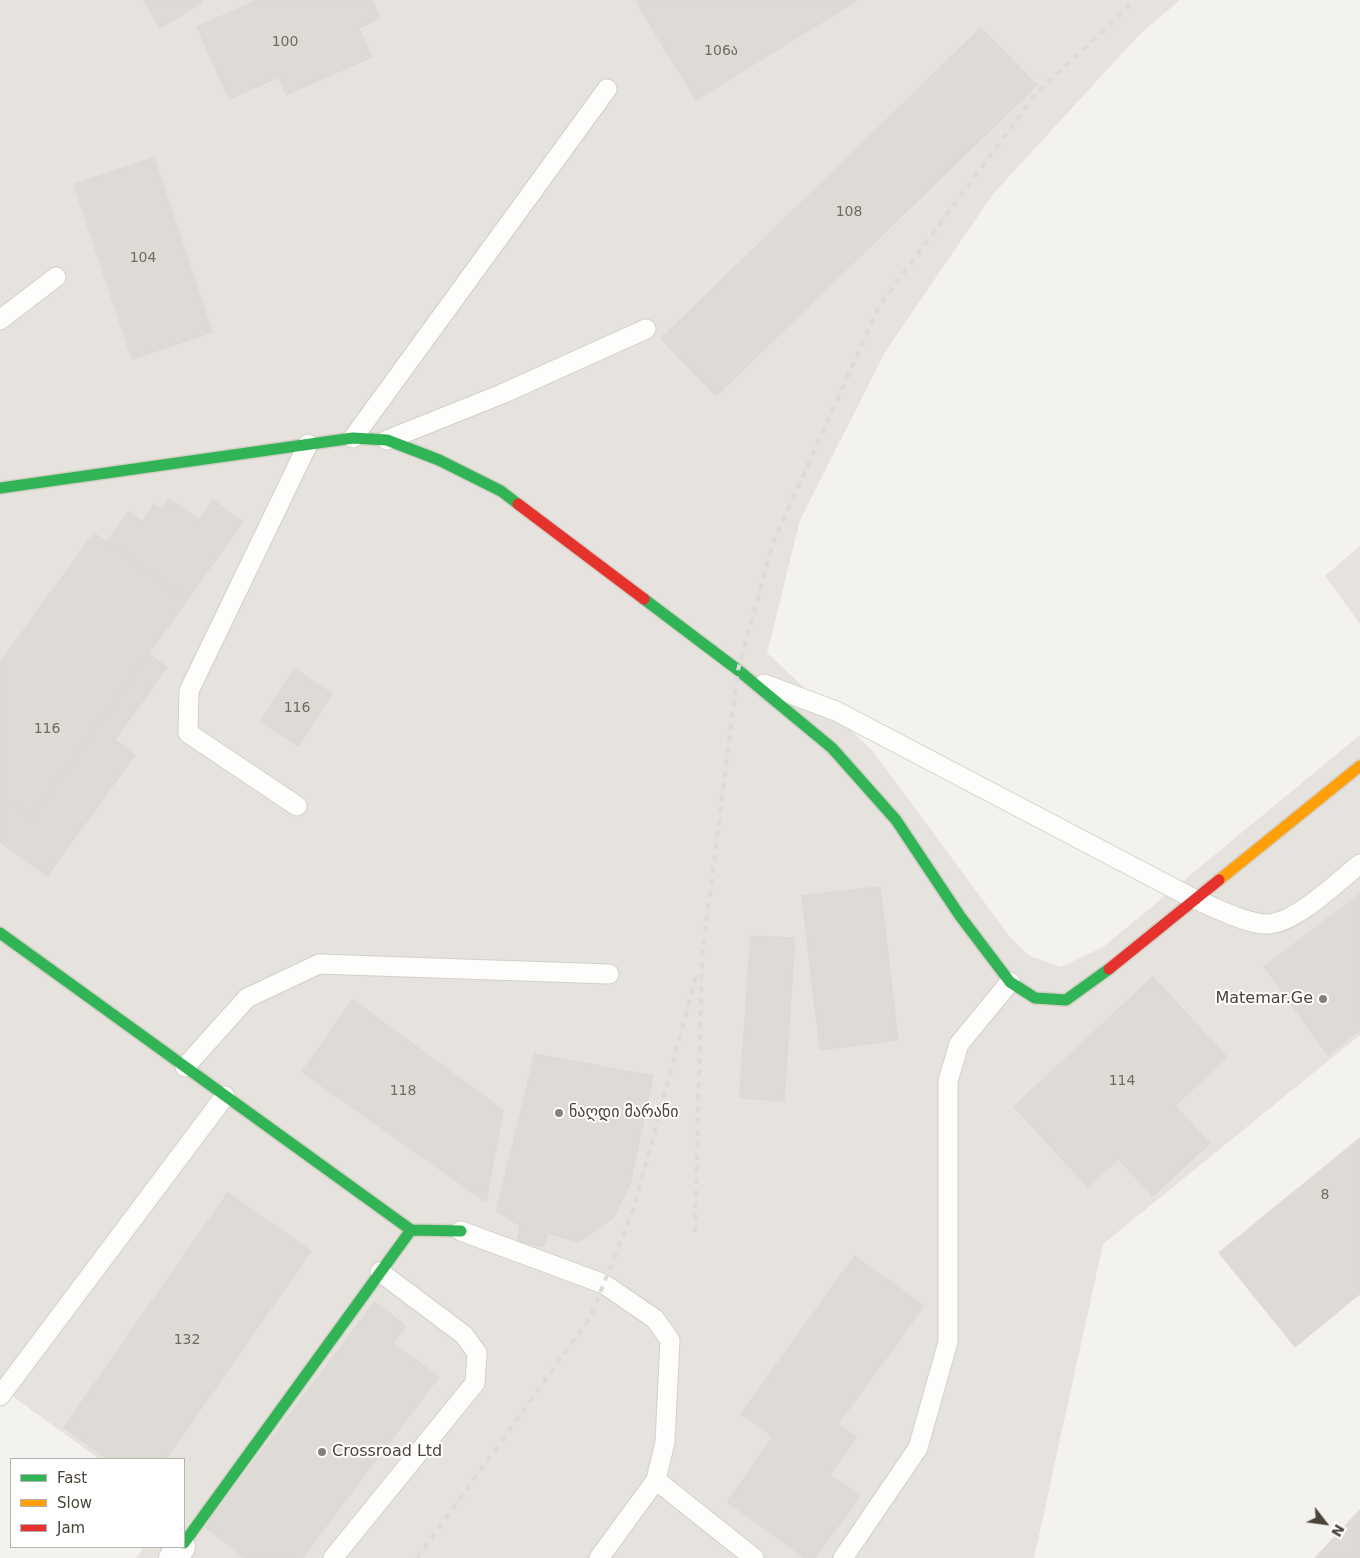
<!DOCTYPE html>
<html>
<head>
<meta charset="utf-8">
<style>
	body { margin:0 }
	#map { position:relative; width:1360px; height:1558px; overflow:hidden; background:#f4f2ee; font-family:"DejaVu Sans",sans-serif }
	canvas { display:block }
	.legend { position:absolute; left:10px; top:1458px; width:175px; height:90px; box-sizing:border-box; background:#fff; border:1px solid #b7b4b0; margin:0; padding:6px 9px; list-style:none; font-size:15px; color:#4b4439 }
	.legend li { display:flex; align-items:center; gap:10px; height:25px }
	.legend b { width:25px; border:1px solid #b7b4b0 }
	.north { position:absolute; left:1300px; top:1498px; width:50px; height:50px; -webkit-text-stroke:4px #fff; paint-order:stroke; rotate:120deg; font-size:14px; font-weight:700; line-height:20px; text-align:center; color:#4b4439 }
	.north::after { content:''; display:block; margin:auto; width:18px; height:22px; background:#4b4439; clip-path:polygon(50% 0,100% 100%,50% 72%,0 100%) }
</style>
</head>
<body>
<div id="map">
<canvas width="1360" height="1558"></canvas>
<ul class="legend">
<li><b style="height:6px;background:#30b455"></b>Fast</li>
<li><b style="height:6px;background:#ff9f0a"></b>Slow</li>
<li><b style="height:6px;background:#e5322d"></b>Jam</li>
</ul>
<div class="north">N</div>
</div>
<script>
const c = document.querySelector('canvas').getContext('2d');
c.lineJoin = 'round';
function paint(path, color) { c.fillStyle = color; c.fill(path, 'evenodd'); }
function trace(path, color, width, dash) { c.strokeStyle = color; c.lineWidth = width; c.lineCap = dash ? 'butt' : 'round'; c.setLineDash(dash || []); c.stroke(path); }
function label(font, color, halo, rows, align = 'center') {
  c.font = font + ' "DejaVu Sans","Noto Sans Georgian",sans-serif'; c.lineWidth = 4; c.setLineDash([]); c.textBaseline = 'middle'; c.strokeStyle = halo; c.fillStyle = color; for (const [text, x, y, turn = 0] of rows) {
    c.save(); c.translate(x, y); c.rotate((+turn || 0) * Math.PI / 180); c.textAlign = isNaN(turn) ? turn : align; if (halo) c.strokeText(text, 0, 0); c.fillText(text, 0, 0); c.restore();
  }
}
const industrial = new Path2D(`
	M0 0H1180L1139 35 993 194 885 352 800 520 767 653 872 750 1010 937 1030 956 1061 967 1103 947 1360 735V1035L1103 1244 1034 1558H136L144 1547H184V1459H99L0 1387Z
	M1360 546V624L1325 576Z`);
const building = new Path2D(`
	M144 0H202L203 2 160 28Z
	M258 0H372L380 18 359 28 372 57 286 95 279 77 229 99 197 27Z
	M639 0H858L696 100 636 2Z
	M981 28 1037 85 716 396 661 339Z
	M154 158 212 332 132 359 74 185Z
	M169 499 199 520 213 500 243 522 187 600 107 542 129 511 142 521 154 504 162 509Z
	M94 533 187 600 31 818 0 795V663Z
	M149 654 167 667 115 740 135 755 47 876 0 842V795L31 818Z
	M295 669 332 694 298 746 261 721Z
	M880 887 898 1040 820 1050 802 896Z
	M1360 894V1030L1328 1055 1264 967Z
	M751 936 795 938 784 1101 740 1098Z
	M1153 977 1227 1057 1175 1106 1210 1143 1153 1196 1118 1159 1088 1187 1014 1107Z
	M353 1000 503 1110 486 1202 302 1072Z
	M535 1054 653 1076 630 1184 613 1218 579 1242 548 1233 543 1247 518 1241 520 1226 497 1211Z
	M1360 1138V1294L1295 1347 1219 1253Z
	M228 1193 311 1251 166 1459H108L64 1428Z
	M855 1256 924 1306 838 1424 856 1437 830 1475 860 1496 815 1558H805L727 1502 773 1437 741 1414Z
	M375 1302 406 1326 393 1343 439 1377 302 1558H245L205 1527Z
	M1360 1510V1558H1315Z`);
const lane = new Path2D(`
	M0 320 56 277
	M353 438 607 89
	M387 440 502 394 646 329
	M764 684 836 711 1194 899C1214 907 1246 924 1267 924 1295 924 1338 881 1360 864
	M297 806 188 733 189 691 308 444
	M185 1067 247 998 319 964 609 974
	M461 1231 604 1284 655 1319 670 1340 665 1442 656 1480 599 1558
	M0 1396 225 1096
	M656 1480 754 1558
	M333 1558 475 1383 477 1353 464 1335 380 1272
	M843 1558 918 1448 948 1342V1081L959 1044 1010 982`);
const street = new Path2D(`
	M173 1558 181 1547`);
const fast = new Path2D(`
	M0 488 353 438 387 440 439 460 501 491 518 504
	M644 599 738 670 832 748 896 820 960 916 1010 982 1035 998 1066 1000 1109 969
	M0 933 411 1230 461 1231
	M184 1543 411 1230`);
const slow = new Path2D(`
	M1219 880 1360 766`);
const jam = new Path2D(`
	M518 504 644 599
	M1109 969 1219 880`);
const rail = new Path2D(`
	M695 1232 702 957 738 670 773 543 879 306 1035 95 1135 0
	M417 1558 590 1318 634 1208 697 973`);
const markers = [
	[1323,999,5,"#868178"],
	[559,1113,5,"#868178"],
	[322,1452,5,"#868178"]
];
const numberNames = [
	["100",285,42],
	["106ა",721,51],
	["108",849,212],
	["104",143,258],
	["116",297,708],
	["116",47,729],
	["114",1122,1081],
	["118",403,1091],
	["8",1325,1195],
	["132",187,1340]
];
const poiNames = [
	["Matemar.Ge",1313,999,"right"],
	["ნაღდი მარანი",569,1113],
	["Crossroad Ltd",332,1452]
];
paint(industrial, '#e6e2de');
paint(building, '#dedbd6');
trace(building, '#dcd9d4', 1);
trace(lane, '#d2d0cb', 21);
trace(street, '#d2d0cb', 30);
trace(fast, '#d3cfc5', 14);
trace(slow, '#d3cfc5', 14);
trace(jam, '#d3cfc5', 14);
trace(lane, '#fdfdfc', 19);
trace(street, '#fdfdfc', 28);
trace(fast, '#30b455', 11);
trace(slow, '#ff9f0a', 11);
trace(jam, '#e5322d', 11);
trace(rail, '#dbdbda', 4, [6, 6]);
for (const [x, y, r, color] of markers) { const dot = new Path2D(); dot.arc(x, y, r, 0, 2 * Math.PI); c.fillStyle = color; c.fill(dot); trace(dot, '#fff', 2); }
label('14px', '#706a61', null, numberNames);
label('16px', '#4b4439', '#fff', poiNames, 'left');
</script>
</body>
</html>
